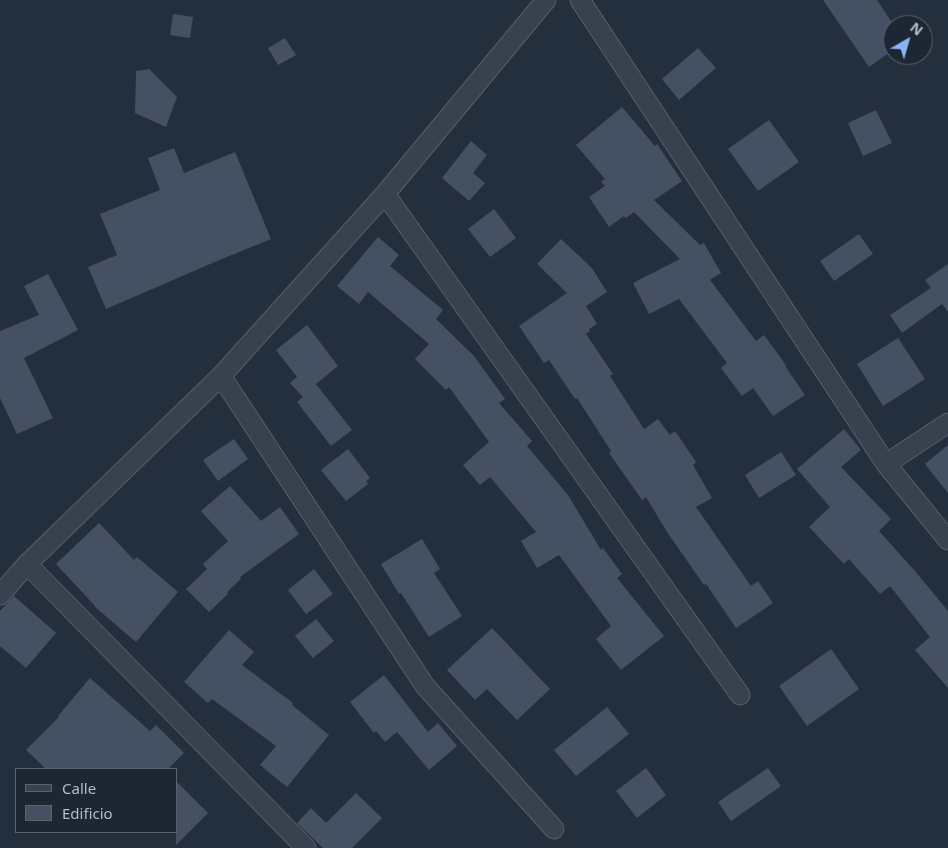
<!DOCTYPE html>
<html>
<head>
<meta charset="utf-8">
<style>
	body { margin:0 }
	#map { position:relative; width:948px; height:848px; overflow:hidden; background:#242f3e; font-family:"Noto Sans",sans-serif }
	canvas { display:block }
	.legend { position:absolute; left:15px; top:768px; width:162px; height:65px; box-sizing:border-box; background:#1d2633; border:1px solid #59626f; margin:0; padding:6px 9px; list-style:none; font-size:15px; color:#b4bcc9 }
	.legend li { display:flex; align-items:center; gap:10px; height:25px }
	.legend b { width:25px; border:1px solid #59626f }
	.north { position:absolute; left:883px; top:15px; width:50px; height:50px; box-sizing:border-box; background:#1d2633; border:1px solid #59626f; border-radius:50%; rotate:38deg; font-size:14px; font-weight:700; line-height:20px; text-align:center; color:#b4bcc9 }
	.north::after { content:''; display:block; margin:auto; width:18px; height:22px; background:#8ab4f8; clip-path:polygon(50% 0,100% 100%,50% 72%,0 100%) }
</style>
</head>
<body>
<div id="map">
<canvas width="948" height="848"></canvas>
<ul class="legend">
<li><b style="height:6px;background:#38414e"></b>Calle</li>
<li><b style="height:14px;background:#455162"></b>Edificio</li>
</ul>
<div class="north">N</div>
</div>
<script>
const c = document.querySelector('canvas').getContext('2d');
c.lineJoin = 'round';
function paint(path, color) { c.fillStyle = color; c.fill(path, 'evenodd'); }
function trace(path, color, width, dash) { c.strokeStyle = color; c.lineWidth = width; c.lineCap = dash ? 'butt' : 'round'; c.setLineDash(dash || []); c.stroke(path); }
const building = new Path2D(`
	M823 0H877L893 24V50L869 67Z
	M173 14 193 17 190 38 170 35Z
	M285 38 296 55 278 65 268 48Z
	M698 48 716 68 679 100 662 79Z
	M149 69 177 97 166 127 135 113 136 71Z
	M622 107 655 146 657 144 682 181 654 200 700 245 704 243 721 273 710 280 756 341 764 335 786 365 785 366 805 395 773 416 753 388 742 396 721 368 727 363 679 299 649 314 633 283 680 259 634 212 626 218 624 216 609 227 589 197 605 186 601 182 605 179 576 145Z
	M876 110 892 143 863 156 848 123Z
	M769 120 799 162 758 191 728 149Z
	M471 141 487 155 473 173 485 183 469 201 442 178Z
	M174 148 184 173 235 152 271 239 217 261 106 309 88 267 117 255 100 214 160 190 148 158Z
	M494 209 516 238 490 257 468 229Z
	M859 234 873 254 834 281 820 261Z
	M378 237 399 255 390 266 443 310 436 319 474 356 505 399 499 403 532 441 527 446 568 495 601 550 603 548 622 574 617 578 664 636 621 670 596 639 611 626 559 555 537 568 521 541 536 532 490 477 480 485 463 465 489 442 449 387 446 390 415 359 429 344 368 292 359 304 337 286Z
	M561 239 592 268 607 292 586 306 597 324 589 329 590 331 586 334 613 374 610 376 644 429 658 419 670 435 675 431 696 462 693 465 712 498 696 507 751 586 758 581 773 603 736 628 706 584 704 585 667 532 646 497 642 500 609 453 611 451 577 398 575 399 549 360 544 363 519 326 567 293 537 264Z
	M948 264V312L942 304 902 333 890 315 931 288 925 280Z
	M48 274 78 330 24 358 53 418 17 434 0 398V331L39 315 24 286Z
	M307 325 338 366 316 384 352 430 331 446 297 402 303 397 290 383 297 377 276 350Z
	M898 338 925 379 883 406 857 364Z
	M844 429 861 450 841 467 891 519 879 531 915 571 948 611V688L915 650 930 637 890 586 880 594 849 559 844 564 809 527 830 507 797 469Z
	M234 439 248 459 218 481 203 460Z
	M948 445V493L925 464Z
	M348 449 370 478 366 481 368 484 346 501 321 470Z
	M781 452 796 475 759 498 745 475Z
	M230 486 261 521 280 507 299 534 240 577 241 579 227 592 228 594 209 612 186 589 207 569 203 564 228 541 201 511Z
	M99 523 134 560 137 557 178 592 136 642 95 607V606L56 564Z
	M422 539 440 569 434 573 462 616 429 637 401 593 399 594 381 564Z
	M314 569 333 594 306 614 288 590Z
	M14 596 56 633 26 668 0 646V611Z
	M316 619 334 641 313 658 295 636Z
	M492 628 550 689 517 720 487 689 475 700 447 670Z
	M229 630 254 652 242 665 293 703 292 705 329 735 287 787 260 765 276 746 212 699 208 703 184 682Z
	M831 649 859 689 807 726 779 686Z
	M384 675 428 732 438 723 457 746 429 770 397 732 385 742 376 731 374 733 350 702Z
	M90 678 150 731 156 725 184 753 168 769H46L26 750 59 717 58 716Z
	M607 707 629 734 576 776 554 750Z
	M646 768 666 795 637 818 616 791Z
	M768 768 781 786 731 821 718 802Z
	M176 781 208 813 176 845Z
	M356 793 382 818 352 848H323L297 823 311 808 326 823Z`);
const minor = new Path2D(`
	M580 0 886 464 948 540
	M385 194 740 695
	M221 376 425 686 554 829
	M886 464 948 423
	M27 564 306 848
	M0 595 27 564 221 376 385 194 546 0`);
paint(building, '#455162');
trace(minor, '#565f6c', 21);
trace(minor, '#38414e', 19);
</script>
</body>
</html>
